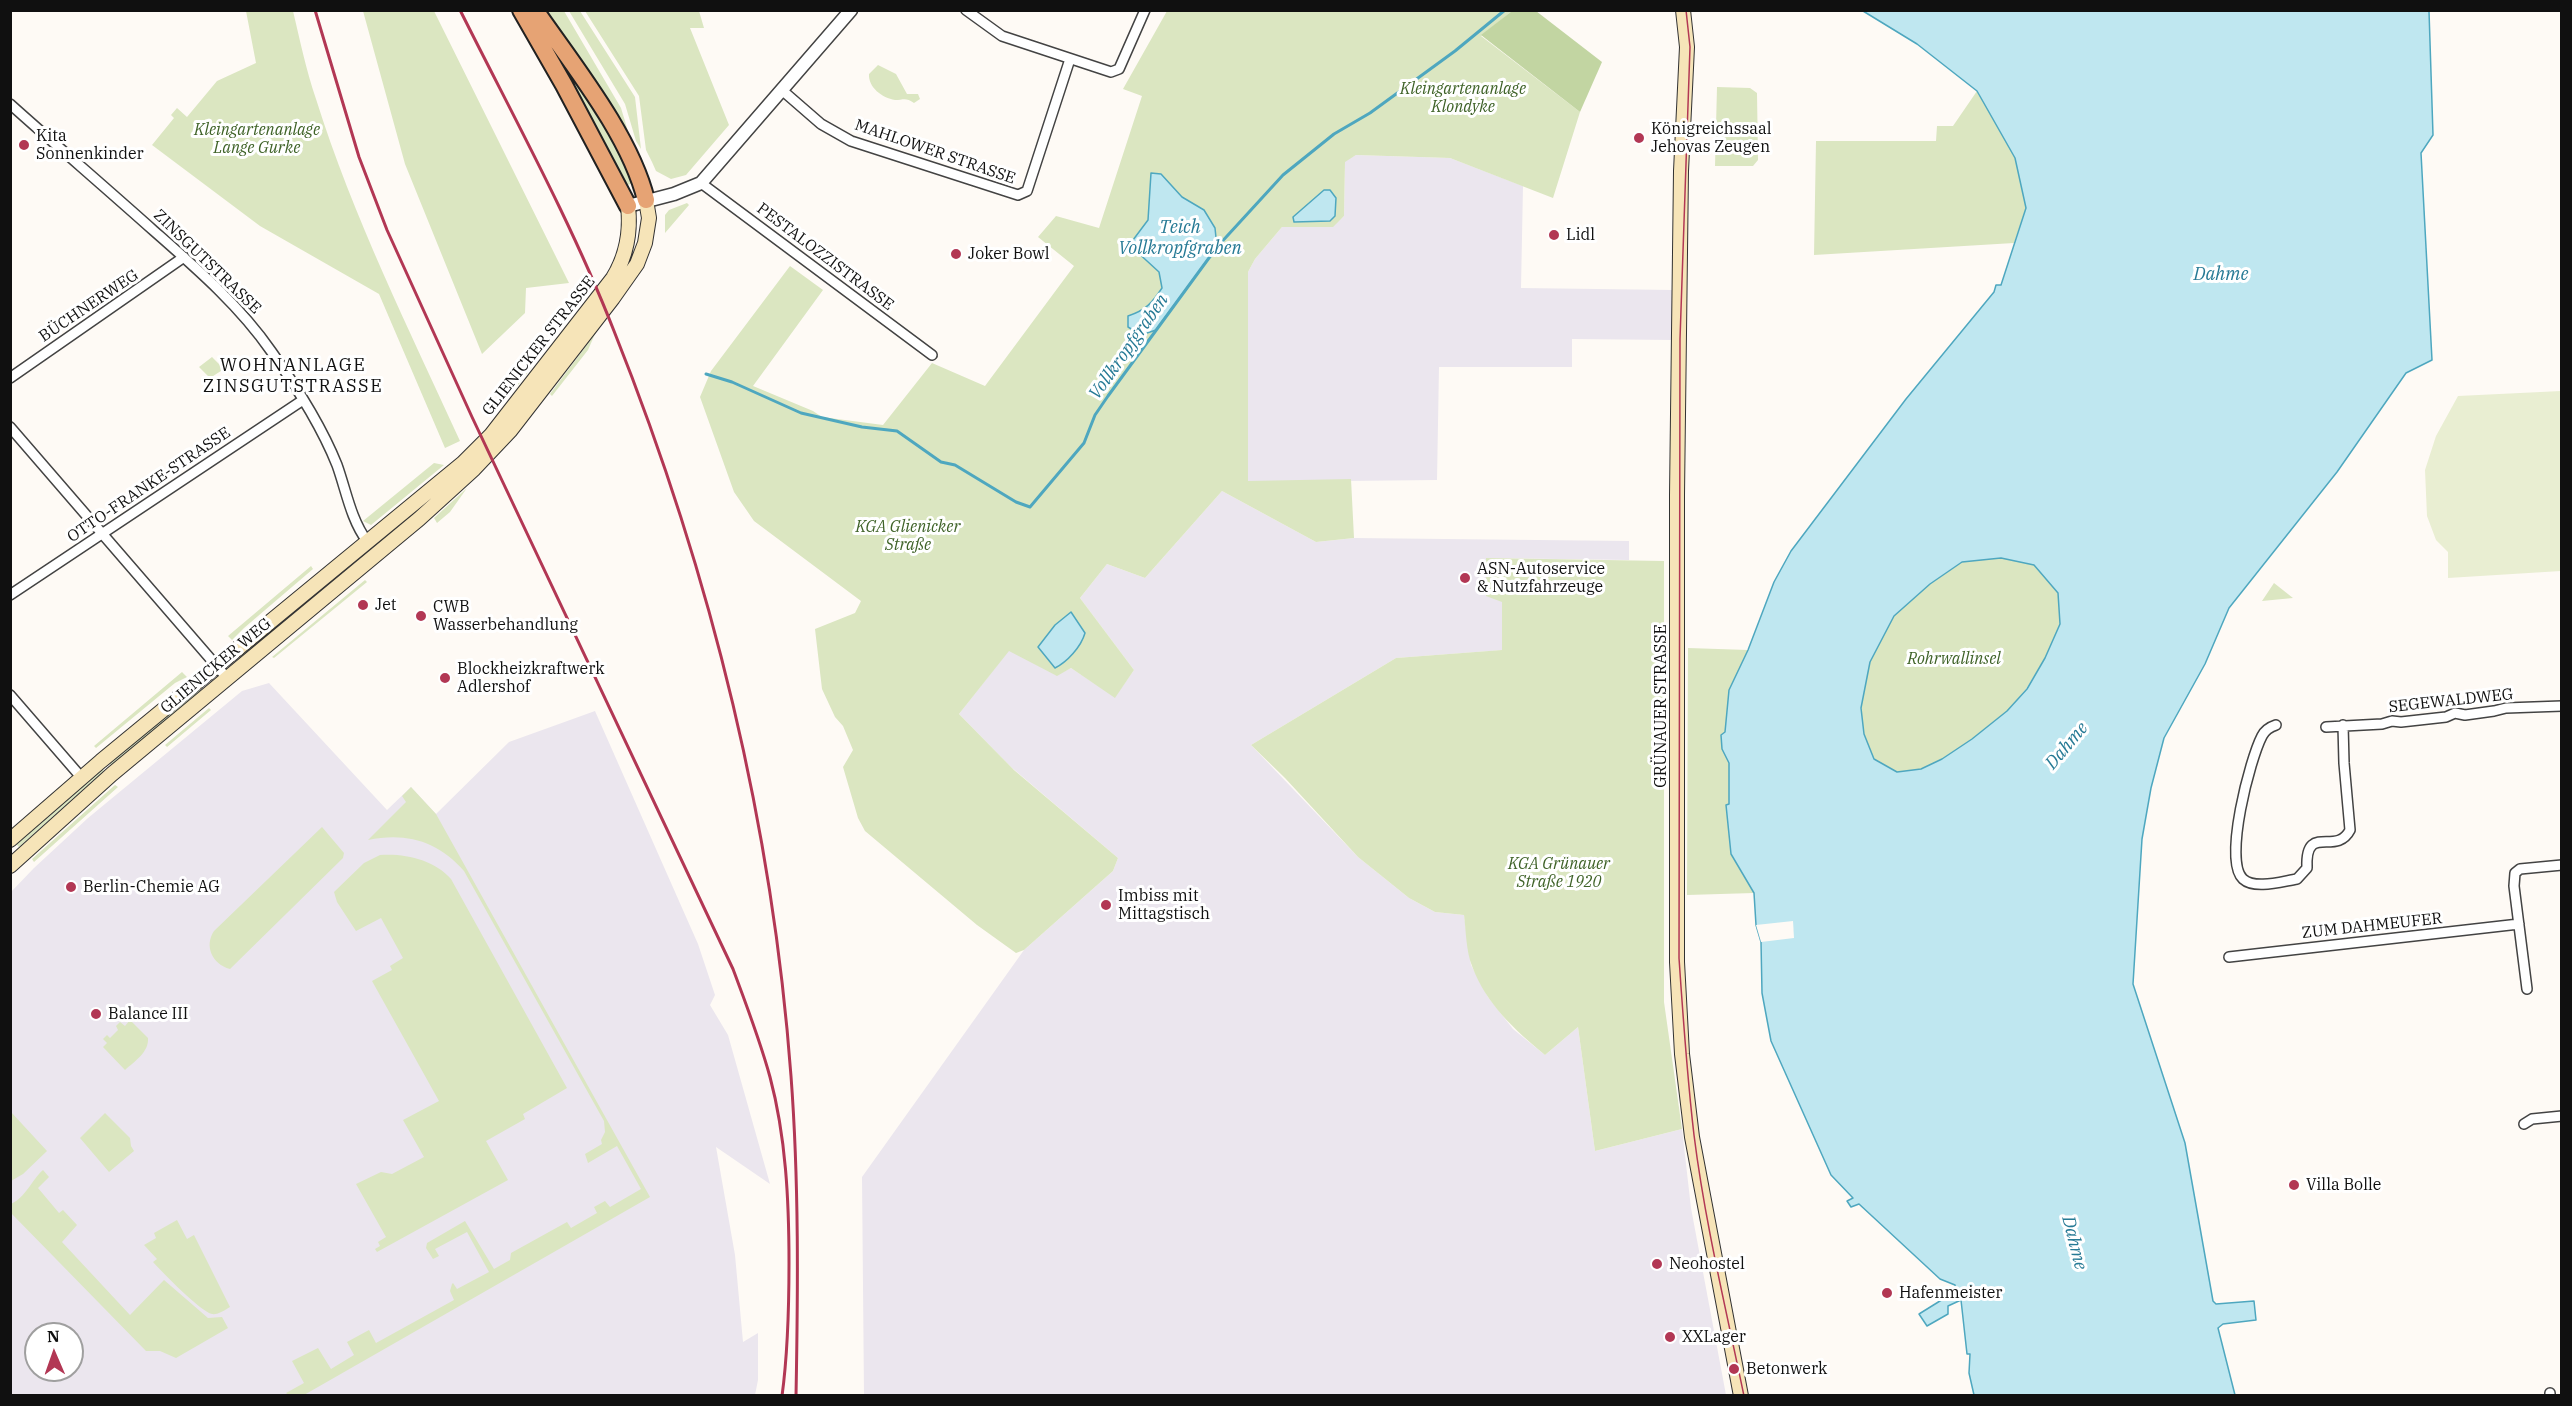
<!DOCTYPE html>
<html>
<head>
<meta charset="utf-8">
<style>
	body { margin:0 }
	#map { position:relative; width:2572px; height:1406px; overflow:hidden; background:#fefaf5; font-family:"IBM Plex Serif",serif }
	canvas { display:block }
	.frame { position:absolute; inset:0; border:12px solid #101010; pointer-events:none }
	.north { position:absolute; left:24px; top:1322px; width:60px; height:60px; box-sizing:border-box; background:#fff; border:2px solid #9f9f9f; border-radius:50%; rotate:358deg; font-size:16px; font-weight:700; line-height:24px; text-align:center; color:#101010 }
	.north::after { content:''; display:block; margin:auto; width:21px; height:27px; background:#b23754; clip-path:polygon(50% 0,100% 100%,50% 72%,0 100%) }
</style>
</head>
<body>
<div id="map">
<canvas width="2572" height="1406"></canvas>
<div class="frame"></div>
<div class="north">N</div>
</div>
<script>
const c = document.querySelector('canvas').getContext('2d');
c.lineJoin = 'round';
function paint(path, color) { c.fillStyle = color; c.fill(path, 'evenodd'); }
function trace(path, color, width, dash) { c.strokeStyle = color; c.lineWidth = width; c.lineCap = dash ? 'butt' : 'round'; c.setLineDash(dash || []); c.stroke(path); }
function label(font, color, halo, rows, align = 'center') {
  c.font = font + ' "IBM Plex Serif",serif'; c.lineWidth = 6; c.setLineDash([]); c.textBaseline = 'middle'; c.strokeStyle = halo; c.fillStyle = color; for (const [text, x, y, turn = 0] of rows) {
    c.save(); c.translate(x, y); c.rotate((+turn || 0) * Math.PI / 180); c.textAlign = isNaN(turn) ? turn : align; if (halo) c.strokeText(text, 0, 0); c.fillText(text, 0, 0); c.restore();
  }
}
const industrial = new Path2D(`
	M1356 155 1450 158 1523 186 1521 288 1674 290V340L1572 339V367H1439L1437 480 1248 482V272L1255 259 1282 227H1332L1344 216 1345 161Z
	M1222 491 1316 542 1354 538 1629 541V560L1486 558 1502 602 1503 650 1396 658 1251 745 1358 857 1409 898 1435 912 1464 915 1471 965 1488 997 1513 1029 1545 1055 1578 1027 1595 1151 1682 1129 1691 1208 1726 1395H864L862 1177 1024 950 1113 871 1118 858 1011 767 959 714 1009 650 1056 675 1071 668 1115 697 1134 670 1080 598 1107 564 1145 578Z
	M269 683 387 810 411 787 436 814 509 742 595 711 698 944 715 995 710 1005 728 1035 770 1184 716 1147 735 1255 743 1342 758 1333V1380L755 1395H11L10 893 34 868 88 818 242 691ZM36 1334H72V1370H36Z`);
const green = new Path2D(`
	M246 11H293C300 40 306 70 316 99 353 217 409 329 460 441L445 448 379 294 260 226 152 145 174 118 171 115 177 108 187 117 217 81 256 63Z
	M363 11H434L569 283 526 288 525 313 482 354 405 164Z
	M547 11H564L621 108 634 151 596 82Z
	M569 11H580L635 97 641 149 636 141 625 104Z
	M585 11H699L704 28H690L729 125 686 175 671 179 656 171 652 162 646 150 639 96Z
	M1167 11H1512L1481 36 1580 112 1553 198 1450 158 1356 155 1345 162 1344 216 1333 227H1282L1255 259 1248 272V481L1351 479 1354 538 1316 542 1222 491 1145 578 1107 564 1080 598 1134 670 1115 698 1071 668 1057 676 1009 651 959 714 1014 770 1118 858 1113 871 1024 950 1016 953 977 925 865 831 858 818 843 767 853 750 843 726 835 717 822 689 815 629 855 613 861 601 754 521 734 492 700 397 711 371 790 266 823 290 753 386 813 411 822 417 883 425 932 363 985 386 1074 266 1038 237 1056 216 1099 228 1142 96 1123 89Z
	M558 55 598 112 635 182 628 185Z
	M878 65 896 74 907 94H918L920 99 914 103C906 97 903 100 895 100 882 98 868 87 869 74Z
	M1717 87 1750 88 1757 93 1758 160 1753 166H1715Z
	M1977 91 2015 158 2024 188 2026 208 2014 243 1814 255 1816 141H1936L1937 126H1953Z
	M687 203 689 205 665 233V215L669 210Z
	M595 334 588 350 552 396 550 394Z
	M546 343 548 346 515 389 513 387Z
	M212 357 224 369 210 378 199 367Z
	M434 463 444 465 371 525 363 521Z
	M467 488 450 512 437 523 434 518Z
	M437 491 440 494 361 559 358 556Z
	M1486 558 1664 561V1002L1682 1129 1595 1151 1578 1027 1545 1055C1515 1030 1486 1004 1472 966 1466 951 1466 931 1464 915L1435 912 1409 898 1358 857 1285 778 1251 745 1396 658 1502 650V602L1486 596Z
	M2001 558 2034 565 2058 593 2060 624 2045 658 2026 689 2007 711 1972 739 1942 759 1921 769 1897 772 1874 759 1864 734 1861 708 1870 662 1894 616 1930 584 1962 562Z
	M350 561 355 566 241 658 238 654Z
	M311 566 313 569 244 628 232 640 228 636Z
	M365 580 367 582 274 658 272 657Z
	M2274 583 2293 598 2262 601Z
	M1688 648 1748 650 1729 690 1725 733 1721 735 1722 749 1729 763V805L1726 806 1731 854 1754 893 1687 895Z
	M182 672 187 677 175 683 96 748 94 746Z
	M197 688 201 691 112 766 108 762Z
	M209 708 211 710 167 747 165 745Z
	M101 768 104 771 19 847 16 844Z
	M115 785 118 787 34 862 32 859Z
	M411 787 436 814 650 1197 304 1395H288L286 1393 304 1383 292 1361 318 1348 331 1369 354 1355 347 1342 369 1330 376 1343 454 1300 450 1291 452 1284 453 1283 457 1289 489 1272 467 1232 435 1249 439 1256 433 1259 426 1248 427 1243 465 1221 494 1269 510 1260 511 1253 567 1222 571 1228 597 1213 594 1207 605 1201 610 1207 641 1189 617 1146 588 1163 585 1154 602 1144 601 1140 605 1132 604 1121 464 871C438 841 406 832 368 840L406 802 402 796Z
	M322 827 344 853 343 858 230 969C212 964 204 946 214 931Z
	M380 855C405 853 435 860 451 879L567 1088 523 1114 525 1119 486 1141 508 1180 377 1252 375 1249 380 1246 378 1242 386 1237 356 1184 381 1172 392 1174 424 1157 403 1120 439 1101 372 981 392 970 390 966 403 958 381 918 356 931 337 902 334 892 364 863Z
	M130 1020 148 1038C149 1052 135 1061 125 1070L103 1047 107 1043 103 1039 107 1035 110 1038 118 1030 116 1026 120 1022 125 1026Z
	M11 1112 47 1151 23 1174 11 1181Z
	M105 1113 130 1138 131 1146 134 1151 109 1172 80 1138Z
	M43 1170 49 1177 38 1188 59 1213 63 1210 77 1225 62 1242 130 1315 164 1280 208 1318 222 1317 228 1328 176 1358 160 1351H146L11 1213V1204C26 1197 31 1181 43 1170Z
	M177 1220 187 1239 194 1235 230 1307C225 1310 218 1315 212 1314 201 1312 162 1272 153 1262L157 1259 144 1245 156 1238 154 1233Z`);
const forest = new Path2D(`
	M1512 11H1536L1602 62 1580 112 1481 35Z`);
const pitch = new Path2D(`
	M2561 391V571L2448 578V552L2436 540 2427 516 2425 470 2436 436 2458 396Z`);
const water = new Path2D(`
	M1863 11H2429L2433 135 2421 153 2432 360 2406 373 2337 472 2229 608 2205 664 2164 738 2151 788 2142 839 2133 984 2185 1143 2213 1301 2216 1304 2254 1301 2256 1320 2223 1324 2218 1328 2235 1395H1974L1969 1373 1970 1354H1967L1961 1300 1948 1306V1314L1927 1326 1919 1314 1956 1291 1955 1285 1940 1279 1859 1204 1851 1207 1847 1201 1853 1198 1831 1175 1771 1041 1762 993 1761 942 1756 925 1754 893 1731 854 1726 805 1729 804V763L1722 749 1721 735 1725 732 1729 690 1748 650 1774 582 1791 551 1906 399 1994 292 1996 285H2001L2026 208 2015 158 1977 91 1917 44ZM2001 558 2034 565 2058 593 2060 624 2045 658 2027 689 2007 711 1972 739 1942 759 1921 769 1897 772 1874 759 1864 734 1861 708 1870 662 1894 616 1930 584 1962 562Z
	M1151 173 1161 174 1182 197 1204 210 1215 228 1217 247 1156 330 1141 335 1128 327V316C1146 310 1152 303 1162 288L1159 272 1135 250 1133 240 1148 220Z
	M1324 190H1330L1336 198 1335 216 1330 221 1294 222 1293 217Z
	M1071 612 1085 633C1081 647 1067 662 1055 668L1038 647 1055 625Z`);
const pier = new Path2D(`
	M1793 921 1794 938 1761 942 1756 925Z`);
const stream = new Path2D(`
	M706 374 732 382 801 413 862 427 897 431 941 462 955 465 1016 502 1030 507 1084 443 1095 415 1108 396 1217 247 1283 175 1334 134 1370 113 1455 51 1505 10`);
const minor = new Path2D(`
	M966 10 1002 36 1111 72 1119 69 1145 10
	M783 91 821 124 851 141 1018 195 1027 191 1070 59
	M10 104C58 147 106 188 154 231 196 268 239 305 271 351 296 386 321 425 337 465 346 490 351 520 367 541
	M701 183 932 355
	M10 378 184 257
	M10 427 227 678
	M10 595 303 400
	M10 695 81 777
	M2276 725C2270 727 2265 730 2262 736 2250 759 2223 861 2243 879 2255 890 2283 881 2297 879L2307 868C2305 822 2336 857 2350 830L2344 763 2343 725
	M2326 727 2382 724 2392 721 2401 722 2446 717 2455 713 2465 715 2494 711 2506 708 2562 706
	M2229 957 2519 924
	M2527 989 2514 886 2515 873 2520 869 2562 865
	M2524 1124 2532 1119 2562 1116
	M2550 1393V1396`);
const tertiary = new Path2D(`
	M628 206 674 194 701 183 851 10`);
const secondary = new Path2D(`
	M1683 10 1687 47 1681 171 1677 495V962L1682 1054 1692 1137 1741 1396
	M10 840 101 761 463 463 491 435 613 278C627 255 631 232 628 206
	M10 866 112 774 419 519 474 469 510 431 613 298 637 264 645 243 649 218 646 200`);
const trunk = new Path2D(`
	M521 10 564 85 628 206
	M535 10C573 65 630 135 646 200`);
const tram = new Path2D(`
	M1686 10 1690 47 1680 339 1679 958C1683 1017 1687 1076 1694 1135 1705 1223 1726 1309 1744 1396`);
const rail = new Path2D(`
	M315 10 359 157 387 230 472 417 733 969C746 1004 760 1040 770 1077 786 1137 789 1201 789 1263 789 1307 788 1352 782 1396
	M460 10C513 116 571 221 614 331 709 569 772 821 791 1076 799 1183 798 1289 796 1396`);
const markers = [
	[1639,138,6,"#b23754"],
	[24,145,6,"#b23754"],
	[1554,235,6,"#b23754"],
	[956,254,6,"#b23754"],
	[1465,578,6,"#b23754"],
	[363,605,6,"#b23754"],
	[421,616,6,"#b23754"],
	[445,678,6,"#b23754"],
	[71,887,6,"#b23754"],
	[1106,905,6,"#b23754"],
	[96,1014,6,"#b23754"],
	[2294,1185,6,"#b23754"],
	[1657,1264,6,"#b23754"],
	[1887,1293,6,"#b23754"],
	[1670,1337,6,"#b23754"],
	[1734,1369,6,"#b23754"]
];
const parkNames = [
	["Kleingartenanlage",1463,89],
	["Klondyke",1463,107],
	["Kleingartenanlage",257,130],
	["Lange Gurke",257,148],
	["KGA Glienicker",908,527],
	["Straße",908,545],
	["Rohrwallinsel",1954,659],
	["KGA Grünauer",1559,864],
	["Straße 1920",1559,882]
];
const poiNames = [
	["Königreichssaal",1651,129],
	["Jehovas Zeugen",1651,147],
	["Kita",36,136],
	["Sonnenkinder",36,154],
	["Lidl",1566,235],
	["Joker Bowl",968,254],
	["ASN-Autoservice",1477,569],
	["& Nutzfahrzeuge",1477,587],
	["Jet",375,605],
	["CWB",433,607],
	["Wasserbehandlung",433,625],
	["Blockheizkraftwerk",457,669],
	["Adlershof",457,687],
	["Berlin-Chemie AG",83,887],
	["Imbiss mit",1118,896],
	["Mittagstisch",1118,914],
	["Balance III",108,1014],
	["Villa Bolle",2306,1185],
	["Neohostel",1669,1264],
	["Hafenmeister",1899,1293],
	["XXLager",1682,1337],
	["Betonwerk",1746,1369]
];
const streetNames = [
	["MAHLOWER STRASSE",935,152,19],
	["PESTALOZZISTRASSE",825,257,37],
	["ZINSGUTSTRASSE",207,262,44],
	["BÜCHNERWEG",89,306,-34],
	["GLIENICKER STRASSE",539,346,-52],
	["OTTO-FRANKE-STRASSE",149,485,-34],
	["GLIENICKER WEG",216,666,-40],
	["SEGEWALDWEG",2451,701,-6],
	["GRÜNAUER STRASSE",1661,706,-90],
	["ZUM DAHMEUFER",2372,926,-6]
];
const waterNames = [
	["Teich",1180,228],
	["Vollkropfgraben",1180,249],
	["Dahme",2221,275],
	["Vollkropfgraben",1129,347,-55],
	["Dahme",2067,746,-50],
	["Dahme",2074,1243,76]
];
const neighbourhoodNames = [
	["WOHNANLAGE",293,366],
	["ZINSGUTSTRASSE",293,387]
];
paint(industrial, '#ebe6ee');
paint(green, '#dbe6c1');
paint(forest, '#c2d5a2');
paint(pitch, '#e9eed2');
paint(water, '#bfe7f0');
trace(water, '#4ea7bf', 1.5);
paint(pier, '#fefaf5');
trace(stream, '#4ea7bf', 3);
trace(minor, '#434343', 12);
trace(tertiary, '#434343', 15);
trace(secondary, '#323232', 16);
trace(trunk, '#212121', 20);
trace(minor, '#fff', 9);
trace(tertiary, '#fff', 12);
trace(secondary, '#f6e4b8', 14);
trace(trunk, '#e6a374', 16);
trace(tram, '#b23754', 1.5);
trace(rail, '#b23754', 3);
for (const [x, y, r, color] of markers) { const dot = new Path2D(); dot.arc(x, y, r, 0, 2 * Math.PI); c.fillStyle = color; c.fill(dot); trace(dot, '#fff', 2); }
label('italic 16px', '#3e6227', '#fff', parkNames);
label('16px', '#101010', '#fff', poiNames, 'left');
label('16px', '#101010', '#fff', streetNames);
label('italic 18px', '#267a95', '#fff', waterNames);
c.letterSpacing = '1.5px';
label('18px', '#101010', '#fff', neighbourhoodNames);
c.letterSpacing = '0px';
</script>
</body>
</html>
